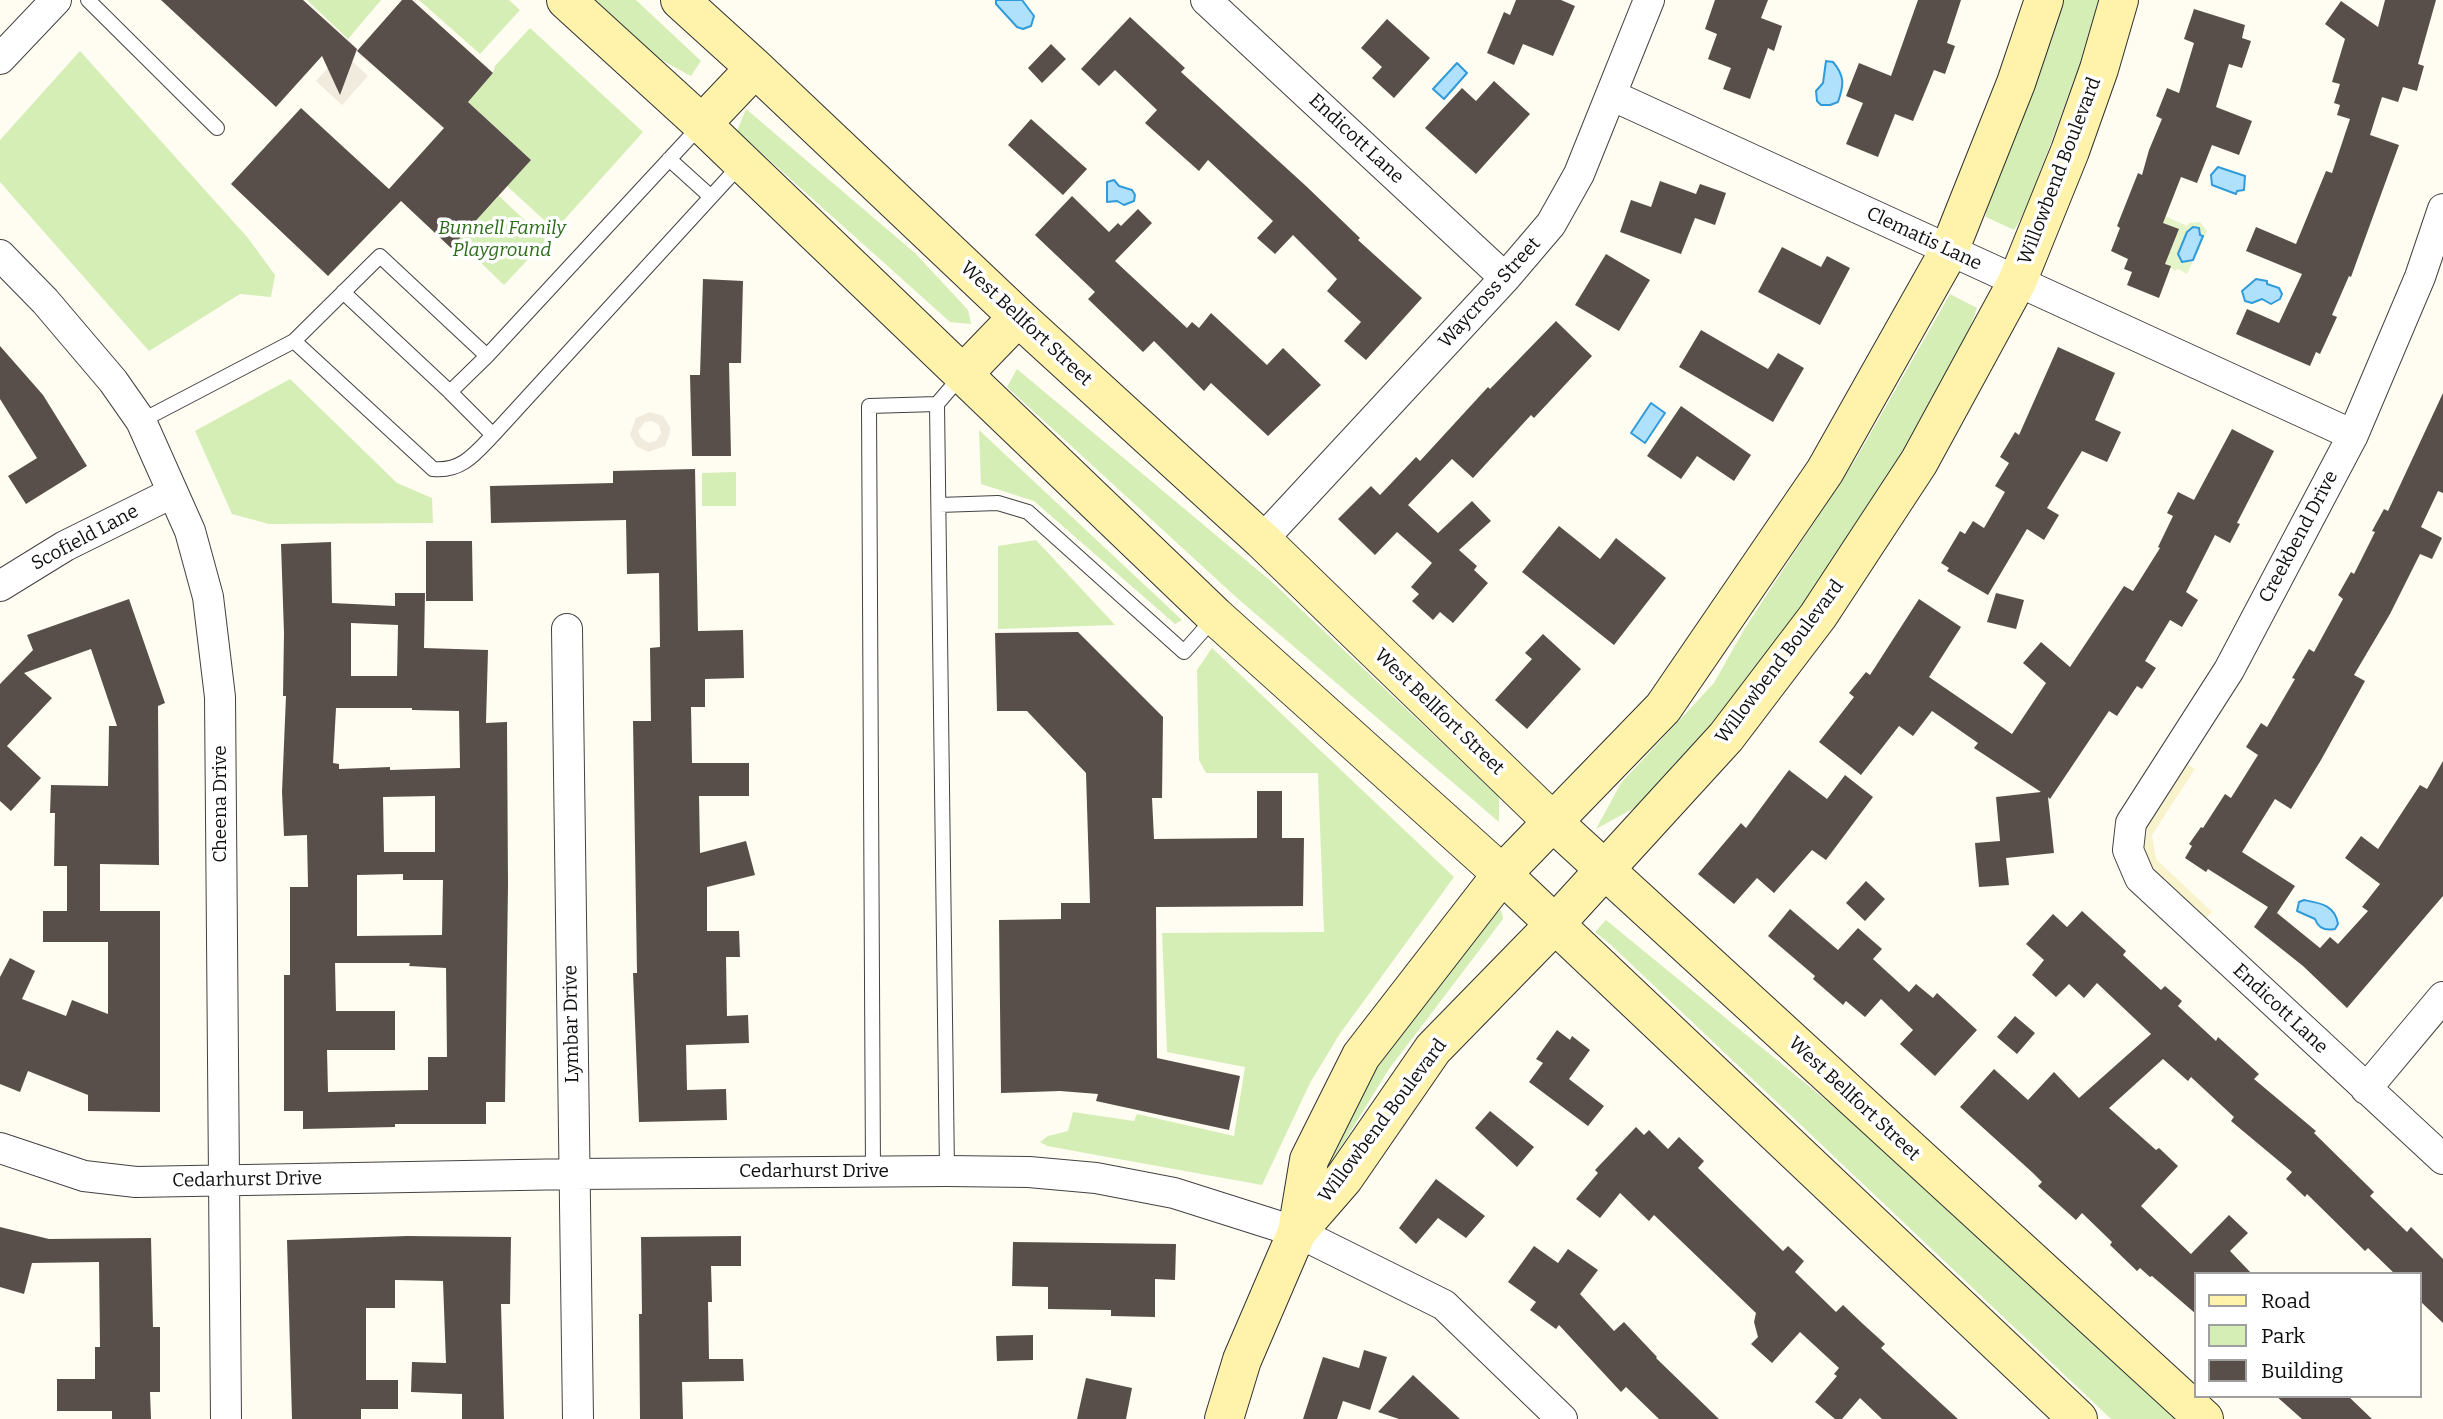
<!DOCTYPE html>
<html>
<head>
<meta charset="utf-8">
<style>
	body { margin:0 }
	#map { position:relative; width:2443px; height:1419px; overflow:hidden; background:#fffcf1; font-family:Bitter,serif }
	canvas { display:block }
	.legend { position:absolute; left:2194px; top:1272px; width:228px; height:126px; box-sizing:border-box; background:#fff; border:2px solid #9f9f9f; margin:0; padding:9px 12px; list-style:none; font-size:21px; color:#0f0f0f }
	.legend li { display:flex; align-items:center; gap:14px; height:35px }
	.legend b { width:35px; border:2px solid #9f9f9f }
</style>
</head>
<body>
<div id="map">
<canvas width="2443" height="1419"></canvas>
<ul class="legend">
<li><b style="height:9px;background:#fff3ac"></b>Road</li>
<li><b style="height:19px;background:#d4eeb6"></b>Park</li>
<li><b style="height:19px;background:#594f4a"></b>Building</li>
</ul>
</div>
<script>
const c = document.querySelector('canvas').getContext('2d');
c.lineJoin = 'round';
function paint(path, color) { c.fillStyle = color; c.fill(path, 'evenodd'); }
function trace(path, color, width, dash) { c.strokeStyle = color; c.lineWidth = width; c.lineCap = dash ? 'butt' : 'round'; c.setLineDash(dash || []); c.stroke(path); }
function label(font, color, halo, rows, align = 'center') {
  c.font = font + ' Bitter,serif'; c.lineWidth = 7; c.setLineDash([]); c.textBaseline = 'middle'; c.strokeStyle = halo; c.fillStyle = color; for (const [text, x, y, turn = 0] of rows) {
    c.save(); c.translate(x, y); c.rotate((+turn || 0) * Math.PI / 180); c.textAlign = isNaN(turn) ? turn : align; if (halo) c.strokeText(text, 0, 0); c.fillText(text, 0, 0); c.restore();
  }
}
const farmland = new Path2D(`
	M2184 762 2195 769 2152 835 2156 859 2212 912 2205 919 2147 865 2142 846 2143 825Z`);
const green = new Path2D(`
	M307 0H381L348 39Z
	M419 0H509L520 10 480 54Z
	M591 0H636L701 61 691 76 641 49Z
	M2060 0H2099L2090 37 2026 210 2014 230 1986 217V200Z
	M530 28 643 132 555 230 507 186 531 160 468 102 493 73 495 66Z
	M80 51 248 238 275 275 271 297 240 294 149 351 0 182V140Z
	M746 109 915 253 968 310 971 324 950 322 737 131Z
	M499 196 546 240 504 285 457 240Z
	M1950 294 1977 308 1964 343 1888 479 1779 646 1656 796 1596 829 1621 783 1714 683 1745 628 1857 457Z
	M1017 369 1272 582 1499 797V822L1237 598 1007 387Z
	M290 379 397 483 432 498 433 523 269 524 232 514 195 431Z
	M979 430 1182 620 1175 624 1034 501 981 484Z
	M736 472V506H702V473Z
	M1036 540 1115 625 998 629V546Z
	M1212 648 1454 877 1339 1035 1310 1083 1262 1185 1047 1146 1040 1142 1048 1136 1068 1131 1073 1112 1134 1121 1137 1114 1234 1136 1245 1067 1167 1052 1162 933 1324 932 1318 773H1206L1199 760 1197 670Z
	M1501 910 1503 919 1389 1069 1313 1192 1367 1077 1469 929Z
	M1606 920 1899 1160 2177 1419H2111L1610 944 1595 932Z`);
const pitch = new Path2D(`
	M2165 216 2187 226 2189 223 2200 222 2207 231 2187 274 2178 269 2175 271 2170 268 2171 266 2156 260 2167 251 2170 252 2179 230 2163 223Z`);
const plaza = new Path2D(`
	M342 52 368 76 342 105 316 81Z
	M650 412 663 416 670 427V433L665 446 648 452 636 446 630 435 636 418ZM652 421 659 425 661 433 656 441 649 443 641 438 638 431 645 422Z`);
const water = new Path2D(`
	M996 0H1022L1034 16 1031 26 1023 29 1017 27 996 4Z
	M1826 61 1833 62C1845 76 1844 85 1838 102L1830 105H1821L1817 101 1816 91 1823 83Z
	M1457 63 1467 73 1444 99 1433 89Z
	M2218 167 2245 176 2244 190 2237 191 2236 194 2212 185 2211 175Z
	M1114 180 1119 186 1132 190 1135 195 1134 201 1124 205 1117 201 1107 202V182Z
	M2193 227 2199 228 2200 235 2203 236 2193 260 2182 262 2178 254 2187 232Z
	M2256 279 2267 281V284L2279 288 2282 294 2280 299 2271 304 2262 299 2252 303 2245 301 2242 291Z
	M1651 403 1665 413 1645 443 1631 433Z
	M2304 900C2320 903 2335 905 2338 924L2335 929C2325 931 2318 928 2315 919L2297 911 2299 902Z`);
const building = new Path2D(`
	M161 0H303L357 49 340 95 322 56 276 107Z
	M402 0H412L493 73 468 102 531 160 451 248 401 201 328 276 231 184 301 108 389 189 444 128 357 51Z
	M1516 0H1561L1575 6 1553 56 1523 44 1514 65 1487 53 1504 12 1510 15Z
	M1715 0H1768L1761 18 1782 26 1774 51 1768 48 1750 99 1723 89 1731 68 1708 59 1717 34 1705 29Z
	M1918 0H1961L1947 43 1955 46 1945 74 1934 70 1913 121 1895 114 1878 157 1846 144 1863 103 1846 96 1859 63 1891 76Z
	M2385 0H2436L2418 64 2424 66 2417 91 2403 87 2398 102 2382 97 2370 135 2399 145 2351 277 2349 276 2332 315 2337 317 2320 354 2316 352 2310 366 2236 334 2247 309 2279 323 2302 274 2246 251 2256 227 2296 244 2326 171 2332 173 2350 119 2337 115 2340 105 2334 103 2340 84 2332 82 2345 39 2325 24 2341 1 2378 27Z
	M2194 9 2245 25 2242 38 2251 41 2242 68 2229 64 2216 107 2252 121 2239 155 2212 145 2197 183 2181 177 2163 223 2179 229 2165 264 2171 266 2159 298 2127 285 2132 272 2124 269 2128 259 2111 251 2120 228 2117 226 2138 173 2142 175 2149 150 2162 119 2156 116 2167 88 2179 93 2194 43 2184 39Z
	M1130 17 1185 68 1181 72 1306 186 1360 238 1358 240 1422 298 1366 360 1344 341 1361 322 1327 291 1337 279 1293 235 1275 254 1257 238 1273 221 1208 160 1199 171 1145 123 1157 110 1115 70 1099 86 1081 69Z
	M1387 19 1430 58 1394 98 1372 78 1382 67 1361 48Z
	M1051 44 1066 59 1042 83 1028 68Z
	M1494 81 1530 114 1476 174 1425 128 1462 88 1476 101Z
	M1031 119 1087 169 1063 195 1008 145Z
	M1660 181 1696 194 1700 184 1726 193 1715 225 1695 218 1681 254 1620 232 1631 200 1651 207Z
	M1072 196 1109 232 1118 223 1121 226 1138 209 1152 223 1115 261 1187 328 1192 322 1199 328 1211 313 1267 365 1283 348 1321 385 1268 436 1211 383 1204 391 1154 341 1143 352 1088 299 1095 292 1035 235Z
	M1782 247 1821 267 1827 256 1850 268 1820 325 1758 292Z
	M1606 254 1650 280 1619 331 1575 305Z
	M703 279 743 281 741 363H729L731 456H692L690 375H700Z
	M1556 321 1592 356 1534 418 1531 415 1473 478 1452 459 1408 505 1438 533 1472 501 1491 521 1459 550 1477 566 1474 570 1488 583 1453 623 1440 612 1433 620 1412 601 1419 594 1411 587 1432 563 1397 532 1375 555 1338 519 1371 486 1380 495 1416 457 1420 461 1488 387 1490 389Z
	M1701 330 1768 369 1778 353 1804 368 1773 422 1679 367Z
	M0 346 43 395 87 466 26 504 8 476 37 458 0 399Z
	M2058 347 2115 373 2095 420 2121 432 2107 462 2082 451 2047 508 2059 515 2044 540 2027 529 1988 595 1947 571 1949 568 1941 563 1960 531 1965 534 1973 521 1984 528 2005 492 1995 486 2009 463 2000 457 2015 432 2019 435Z
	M2443 393V493L2438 491 2421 527 2442 538 2432 559 2420 554 2390 614 2354 675 2365 681 2321 760 2291 809 2275 799 2242 852 2295 886 2277 913 2320 948 2330 937 2338 944 2368 911 2362 907 2380 884 2345 858 2361 836 2378 849 2420 785 2427 789 2443 761V896L2347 1008 2303 966 2254 927 2268 907 2208 869 2206 872 2185 858 2192 846 2189 844 2201 827 2203 828 2225 794 2231 798 2258 755 2246 747 2261 723 2267 727 2295 679 2292 678 2309 649 2314 652 2343 599 2338 595 2351 572 2354 574 2375 532 2372 531 2384 509 2388 511Z
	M1681 406 1751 455 1734 481 1697 456 1681 479 1647 456Z
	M2232 429 2274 451 2237 523 2240 524 2230 543 2215 535 2186 592 2198 600 2182 627 2170 620 2145 661 2156 668 2142 689 2137 686 2117 716 2109 711 2050 799 2048 797 2054 853 2006 858 2009 885 1979 887 1975 843 2000 841 1996 797 2041 792 1974 748 1978 743 1932 711 1913 736 1899 726 1861 775 1819 742 1854 697 1849 693 1866 672 1870 675 1919 599 1961 627 1929 677 2012 734 2046 683 2023 663 2041 642 2070 667 2124 586 2133 591 2160 548 2158 547 2173 516 2167 513 2178 492 2194 500Z
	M695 469 698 631 743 630 744 678 705 679V707H691L692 763H749V796H699L700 853 746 841 755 875 707 887V931H739L740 957H726L727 1016 748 1015 749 1043 686 1045 687 1090 726 1089 727 1120 639 1122 633 973H637L633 721H651L650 648 660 647 659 573 627 574 626 520 491 523 490 486 613 483V471Z
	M1559 526 1600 559 1616 538 1666 578 1614 645 1522 572Z
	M426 541H472L473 601H426Z
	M331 542 332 603 395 606V593H425L424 648 488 650 486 723 507 722 508 885 505 1102H486V1124H395V1127L303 1129V1111H284V975H290V887H308L307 835 284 836 282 792 286 696H283L284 633 281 544ZM351 623 398 625 397 676H351ZM336 708H412V710L459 711 460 768 390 770V767L339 769V764L333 763ZM435 796V852H384L383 797ZM403 874V880H443L442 935 357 936V875ZM335 963H410L409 966 446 968 447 1057H428V1090L328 1092 327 1050H395V1011H336Z
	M1996 593 2024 600 2016 629 1987 622Z
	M129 599 165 703 158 706 159 865 100 864V911H160V1112L88 1111V1095L28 1071 20 1092 0 1084V977L10 958 35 971 22 999 66 1016 72 1000 108 1014V942H43V911H67V866H54L55 813H50L51 785 108 786 109 726H117L91 649 24 673 52 698 7 746 41 778 11 811 0 801V684L33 650 27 635Z
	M1078 632 1163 717 1162 798H1152L1154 839 1257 838V791H1282V838H1304L1303 906 1156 907 1157 1058 1240 1076 1229 1130 1096 1101 1098 1094 1060 1091 1001 1093 999 920 1061 919V903H1090L1086 773 1027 711H997L995 633Z
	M1543 634 1581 669 1527 729 1495 700 1532 659 1525 653Z
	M1789 770 1827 799 1845 775 1873 797 1826 860 1812 850 1774 893 1757 878 1734 904 1698 874 1741 823 1746 828Z
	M1866 881 1885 899 1865 921 1846 903Z
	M1790 909 1838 950 1858 928 1882 949 1873 959 1909 992 1916 984 1933 998 1937 993 1977 1030 1935 1076 1900 1044 1913 1030 1881 999 1865 1017 1846 1001 1843 1005 1813 979 1815 976 1768 936Z
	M2082 911 2126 951 2123 955 2161 990 2165 986 2182 1001 2178 1006 2216 1041 2218 1037 2259 1074 2254 1079 2316 1131 2314 1133 2374 1192 2370 1196 2407 1232 2411 1227 2443 1259V1323L2420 1301V1274H2395L2368 1248 2365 1251 2307 1194 2305 1197 2286 1179 2292 1172 2231 1121 2234 1117 2191 1077 2188 1081 2163 1059 2109 1108 2156 1150 2159 1148 2178 1166 2141 1206 2191 1254 2229 1215 2248 1233 2230 1251 2252 1274H2196V1314L2152 1276 2150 1277 2140 1268 2137 1271 2110 1245 2112 1242 2082 1213 2076 1220 2038 1186 2042 1182 2033 1173 1960 1107 1994 1069 2028 1100 2054 1072 2079 1098 2151 1034 2097 983 2084 998 2069 984 2056 997 2032 975 2044 960 2026 944 2053 914 2067 927Z
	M2015 1016 2035 1033 2017 1054 1997 1037Z
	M1557 1030 1570 1040 1572 1036 1590 1050 1569 1079 1604 1106 1588 1126 1529 1082 1543 1063 1536 1059Z
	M1490 1111 1534 1147 1517 1167 1475 1128Z
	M1636 1127 1644 1135 1649 1130 1668 1149 1679 1137 1704 1161 1698 1168 1783 1251 1788 1246 1804 1261 1795 1272 1836 1312 1843 1305 1863 1324 1885 1344 1881 1348 1958 1419H1882L1860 1398 1842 1419H1835L1815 1402 1837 1376 1834 1374 1839 1368 1800 1332 1772 1363 1751 1344 1758 1337 1754 1322 1756 1313 1654 1215 1649 1221 1620 1193 1600 1218 1576 1199 1598 1173 1595 1170Z
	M1436 1179 1485 1216 1466 1238 1438 1218 1416 1244 1399 1228Z
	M0 1227 49 1239 151 1238 153 1327H160V1392H150L151 1419H112V1411H57V1379H95V1347H100L99 1262 32 1263 24 1294 0 1287Z
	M407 1236 511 1237 510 1304H501L504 1419H462V1394L411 1392 412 1362 446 1363 443 1281 395 1280V1308H366V1380H398V1409H361V1419H292L287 1240Z
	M741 1236V1266H711L712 1302H708L709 1359H743L744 1381 682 1382 683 1419H640L639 1314H642L641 1237Z
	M1013 1242 1176 1244 1175 1280 1155 1279V1317L1111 1316V1310L1048 1309V1287L1012 1286Z
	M1534 1246 1558 1263 1568 1249 1598 1270 1580 1294 1614 1331 1624 1322 1657 1357 1656 1358 1719 1419H1659L1626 1387 1621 1392 1559 1325 1556 1329 1530 1310 1536 1302 1508 1282Z
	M1033 1335V1360L997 1361 996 1336Z
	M1364 1350 1387 1357 1370 1410 1343 1401 1337 1419H1303L1323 1357 1359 1368Z
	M1413 1375 1460 1419H1399L1378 1412Z
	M1086 1378 1132 1388 1126 1419H1077Z
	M2276 1396H2348L2372 1419H2302Z`);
const service = new Path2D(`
	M88 0 217 128
	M669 159 710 196
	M343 292 450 392 493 435 742 163
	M294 341 433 469C461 472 475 454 493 435
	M450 392 487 356 701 125
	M141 421 294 341 380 256 487 356
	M939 505 998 503 1028 512 1184 652 1214 618
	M873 1171 869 406 937 404
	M947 1171 937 404 961 376`);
const minor = new Path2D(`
	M1206 0 1505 278
	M0 59 56 0
	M1611 95 2353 435
	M2443 209 2420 277 2353 435 2229 670 2131 823 2128 850 2140 878 2443 1159
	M0 255 45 301 113 381 141 421 190 531 208 597 220 697 226 1419
	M1262 540 1505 278 1551 224 1579 174 1649 0
	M0 586 65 546 172 493
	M567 629 578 1419
	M2366 1089 2443 997
	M0 1148 84 1176 136 1182 574 1174 947 1171 1029 1172 1096 1178 1174 1193 1297 1232 1444 1305 1562 1419`);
const secondary = new Path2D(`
	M566 0 702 124 1215 616 1502 874 2078 1419
	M680 0 755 68 1018 317 1262 540 1554 823 2204 1419
	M702 124 755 68
	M963 374 1018 317
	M1297 1232 1344 1178 1433 1049 1555 924 1726 737 1818 616 1919 462 2017 282 2070 151 2099 69 2119 0
	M1224 1419 1242 1360 1297 1232 1309 1160 1361 1056 1502 874 1663 708 1825 471 1949 251 2016 83 2044 0`);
const streetNames = [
	["Endicott Lane",1356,139,43],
	["Willowbend Boulevard",2060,171,-69],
	["Clematis Lane",1924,239,25],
	["Waycross Street",1490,293,-48],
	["West Bellfort Street",1026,324,43],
	["Creekbend Drive",2299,537,-62],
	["Scofield Lane",85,538,-28],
	["Willowbend Boulevard",1780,662,-53],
	["West Bellfort Street",1439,712,44],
	["Cheena Drive",221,804,-90],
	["Endicott Lane",2280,1009,43],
	["Lymbar Drive",572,1024,-91],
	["West Bellfort Street",1854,1099,43],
	["Willowbend Boulevard",1383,1121,-53],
	["Cedarhurst Drive",814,1172],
	["Cedarhurst Drive",247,1180,-1]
];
const parkNames = [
	["Bunnell Family",502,229],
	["Playground",502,251]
];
paint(farmland, '#f8f3cd');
paint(green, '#d4eeb6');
paint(pitch, '#e6f4c9');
paint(plaza, '#f1ebde');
paint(water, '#b0e1fc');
trace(water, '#309bda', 2);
paint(building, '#594f4a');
trace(service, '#424242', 16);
trace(minor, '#424242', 32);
trace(secondary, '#313131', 40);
trace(service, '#fff', 14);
trace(minor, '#fff', 30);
trace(secondary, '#fff3ac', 38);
label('19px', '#0f0f0f', '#fff', streetNames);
label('italic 19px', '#2c6d18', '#fff', parkNames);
</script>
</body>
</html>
